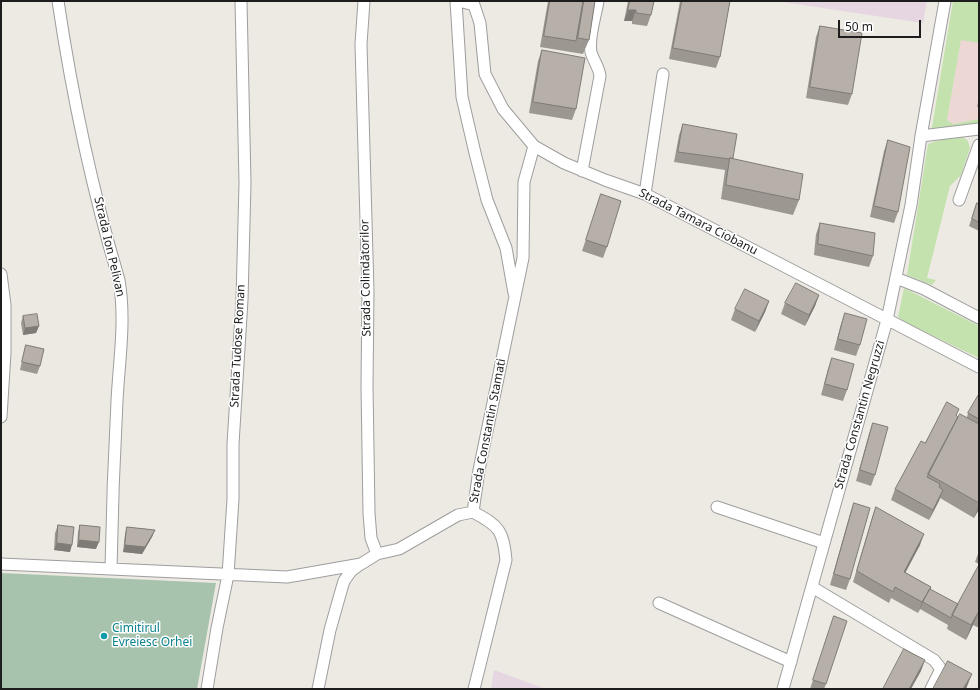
<!DOCTYPE html>
<html>
<head>
<meta charset="utf-8">
<style>
	body { margin:0 }
	#map { position:relative; width:980px; height:690px; overflow:hidden; background:#edeae3; font-family:"Noto Sans",sans-serif }
	canvas { display:block }
	.frame { position:absolute; inset:0; border:2px solid #1d1d1d; pointer-events:none }
	.scale { position:absolute; left:838px; top:20px; width:83px; height:18px; box-sizing:border-box; border:2px solid #1d1d1d; border-top:0; padding-left:5px; font-size:12px; line-height:14px; white-space:nowrap; color:#1d1d1d; -webkit-text-stroke:3px #fff; paint-order:stroke }
</style>
</head>
<body>
<div id="map">
<canvas width="980" height="690"></canvas>
<div class="frame"></div>
<div class="scale">50 m</div>
</div>
<script>
const c = document.querySelector('canvas').getContext('2d');
c.lineJoin = 'round';
function paint(path, color) { c.fillStyle = color; c.fill(path, 'evenodd'); }
function trace(path, color, width, dash) { c.strokeStyle = color; c.lineWidth = width; c.lineCap = dash ? 'butt' : 'round'; c.setLineDash(dash || []); c.stroke(path); }
function label(font, color, halo, rows, align = 'center') {
  c.font = font + ' "Noto Sans",sans-serif'; c.lineWidth = 3; c.setLineDash([]); c.textBaseline = 'middle'; c.strokeStyle = halo; c.fillStyle = color; for (const [text, x, y, turn = 0] of rows) {
    c.save(); c.translate(x, y); c.rotate((+turn || 0) * Math.PI / 180); c.textAlign = isNaN(turn) ? turn : align; if (halo) c.strokeText(text, 0, 0); c.fillText(text, 0, 0); c.restore();
  }
}
const commercial = new Path2D(`
	M961 39 979 43V119L953 124 947 120Z`);
const industrial = new Path2D(`
	M776 1H927L923 23Z
	M494 670 546 689H491Z`);
const grass = new Path2D(`
	M953 1H979V43L961 40 947 120 953 124 979 119V123L931 133Z
	M962 136 968 141 970 148 961 175 950 186 927 278 936 280 932 285 907 275 928 144 948 137Z
	M904 288 979 326V358L904 322 898 317Z`);
const cemetery = new Path2D(`
	M1 573 216 583 197 689H1Z`);
const minor = new Path2D(`
	M58 1C72 95 92 189 119 280 126 320 119 361 117 401 114 457 112 513 111 569
	M364 1 361 44 368 291 367 386 369 513 371 538 377 554
	M456 1 462 97 475 153 487 200 506 248 514 293
	M459 1 474 5 480 23 485 74 503 109 534 146 564 163 605 180 645 194 979 367
	M921 136 979 129
	M582 171 600 76C599 67 593 60 591 52 588 38 596 15 598 1
	M645 194 663 74
	M959 200 979 145
	M1 274 5 305V353L1 417
	M896 278 924 289 979 318
	M717 507 824 543
	M1 564 287 577 361 564 377 554 399 549 458 515 473 512
	M812 587 934 660 941 669 931 689
	M659 603 791 662
	M207 689 217 628 228 575 233 499V444L242 300 245 183 241 1
	M318 689 330 630 341 591 344 581 351 571 359 565
	M474 689 506 560C503 531 500 526 473 512L479 470 523 258 524 182 534 146
	M783 689 887 320 911 205 921 136 945 1`);
const wall = new Path2D(`
	M548 1H595L589 40 583 54 540 47Z
	M628 1H654L651 15 647 26 632 24V21H624Z
	M680 1H730L720 57 716 68 669 59Z
	M820 26 852 94 848 105 806 98 816 37Z
	M542 50 576 109 572 120 529 113 538 61Z
	M979 98V107H977Z
	M683 124 733 158 799 200 793 215 721 199 725 170 674 162 679 135Z
	M888 140 898 212 894 223 870 217 884 151Z
	M601 194 607 247 603 258 582 251Z
	M977 203 979 204V231L969 226Z
	M820 223 873 256 869 267 814 255 816 234Z
	M819 295 815 306 805 326 781 314 785 303Z
	M769 301 765 312 755 332 731 320 735 309Z
	M845 313 860 345 856 356 834 350 841 324Z
	M23 316 39 326 36 333 23 335 21 323Z
	M26 345 40 366 37 374 20 370 24 352Z
	M832 358 847 390 843 401 821 395 828 369Z
	M979 394V509L974 518 940 498 929 520 891 500 895 489 925 443 956 416 958 417H967L968 413Z
	M873 423 875 475 871 486 856 481 869 434Z
	M854 503 850 579 846 590 830 585 850 514Z
	M876 507 920 545 905 572 931 587 929 591 958 604 979 565V628L973 625 966 640 947 629 948 625 920 609 918 613 891 598 889 603 853 582 872 518Z
	M58 525 70 552 54 550 55 533Z
	M80 525 96 549 77 547 78 532Z
	M127 527 155 530 152 537 142 554 123 552 125 534Z
	M979 551V564L975 562Z
	M834 616 826 684 824 689H810Z`);
const shadedWall = new Path2D(`
	M628 10H636L632 21H624Z
	M819 295 815 306 805 326 809 315Z
	M769 301 765 312 755 332 759 321Z
	M39 326 36 333 23 335 25 328Z
	M943 490 939 501 929 520 933 510Z
	M979 505V509L974 518Z
	M155 530 152 537 142 554 123 552 125 545Z
	M924 534 920 545 900 583 904 572Z
	M79 540 99 542 96 549 77 547Z
	M57 543 72 545 70 552 54 550Z
	M931 587 927 598 923 602 918 613 922 602Z
	M979 611 973 625 966 640 971 625Z
	M925 660 921 671 911 689H909Z
	M972 674 966 689H963Z`);
const building = new Path2D(`
	M550 1H583L576 41 544 36Z
	M584 1H595L589 40 578 38Z
	M630 1H654L651 15 636 13V10H628Z
	M682 1H730L720 57 673 48Z
	M820 26 862 33 852 94 810 87Z
	M542 50 585 58 576 109 533 102Z
	M683 124 737 134 733 158H730L729 159 678 152Z
	M888 140 910 147 898 212 874 206Z
	M730 158 803 174 799 200 726 185Z
	M601 194 621 201 607 247 586 240Z
	M977 203 979 204V222L972 219Z
	M820 223 875 233 873 256 818 244Z
	M796 283 819 295 809 315 785 303Z
	M745 289 769 301 759 321 735 309Z
	M845 313 867 319 860 345 838 339Z
	M37 314 39 326 25 328 23 316Z
	M26 345 44 349 40 366 22 362Z
	M832 358 854 364 847 390 825 384Z
	M979 394V419L968 413Z
	M947 402 959 409 956 415 958 417 927 477 940 484 939 487 943 490 933 510 895 489 921 441 925 443Z
	M960 414 979 424V503L928 474Z
	M873 423 888 427 875 475 860 470Z
	M854 503 870 508 850 579 834 574Z
	M876 507 924 534 904 572 931 587 922 602 895 587 893 592 857 571Z
	M58 525 74 527 72 545 57 543Z
	M80 525 100 527 99 542 79 540Z
	M127 527 155 530 145 547 125 545Z
	M979 565V611L971 625 952 615Z
	M930 589 958 604 951 618 923 602Z
	M834 616 847 621 826 684 813 680Z
	M904 649 925 660 909 689H883Z
	M948 661 972 674 963 689H933Z`);
const markers = [
	[104,636,4,"#0f9aa8"]
];
const streetNames = [
	["Strada Tamara Ciobanu",698,222,27],
	["Strada Ion Pelivan",109,247,77],
	["Strada Colindătorilor",366,278,-91],
	["Strada Tudose Roman",238,346,-87],
	["Strada Constantin Negruzzi",860,415,-74],
	["Strada Constantin Stamati",488,431,-79]
];
const cultureNames = [
	["Cimitirul",112,629],
	["Evreiesc Orhei",112,643]
];
paint(commercial, '#ecd7d4');
paint(industrial, '#e5d6e1');
paint(grass, '#c4e2ae');
paint(cemetery, '#a7c3ad');
trace(minor, '#9e9e9e', 13);
trace(minor, '#fff', 11);
paint(wall, '#9d9791');
paint(shadedWall, '#7f7b76');
paint(building, '#b6b0a9');
trace(building, '#7f7b76', 1);
for (const [x, y, r, color] of markers) { const dot = new Path2D(); dot.arc(x, y, r, 0, 2 * Math.PI); c.fillStyle = color; c.fill(dot); trace(dot, '#fff', 1.5); }
label('12px', '#1d1d1d', '#fff', streetNames);
label('12px', '#0d838f', '#fff', cultureNames, 'left');
</script>
</body>
</html>
